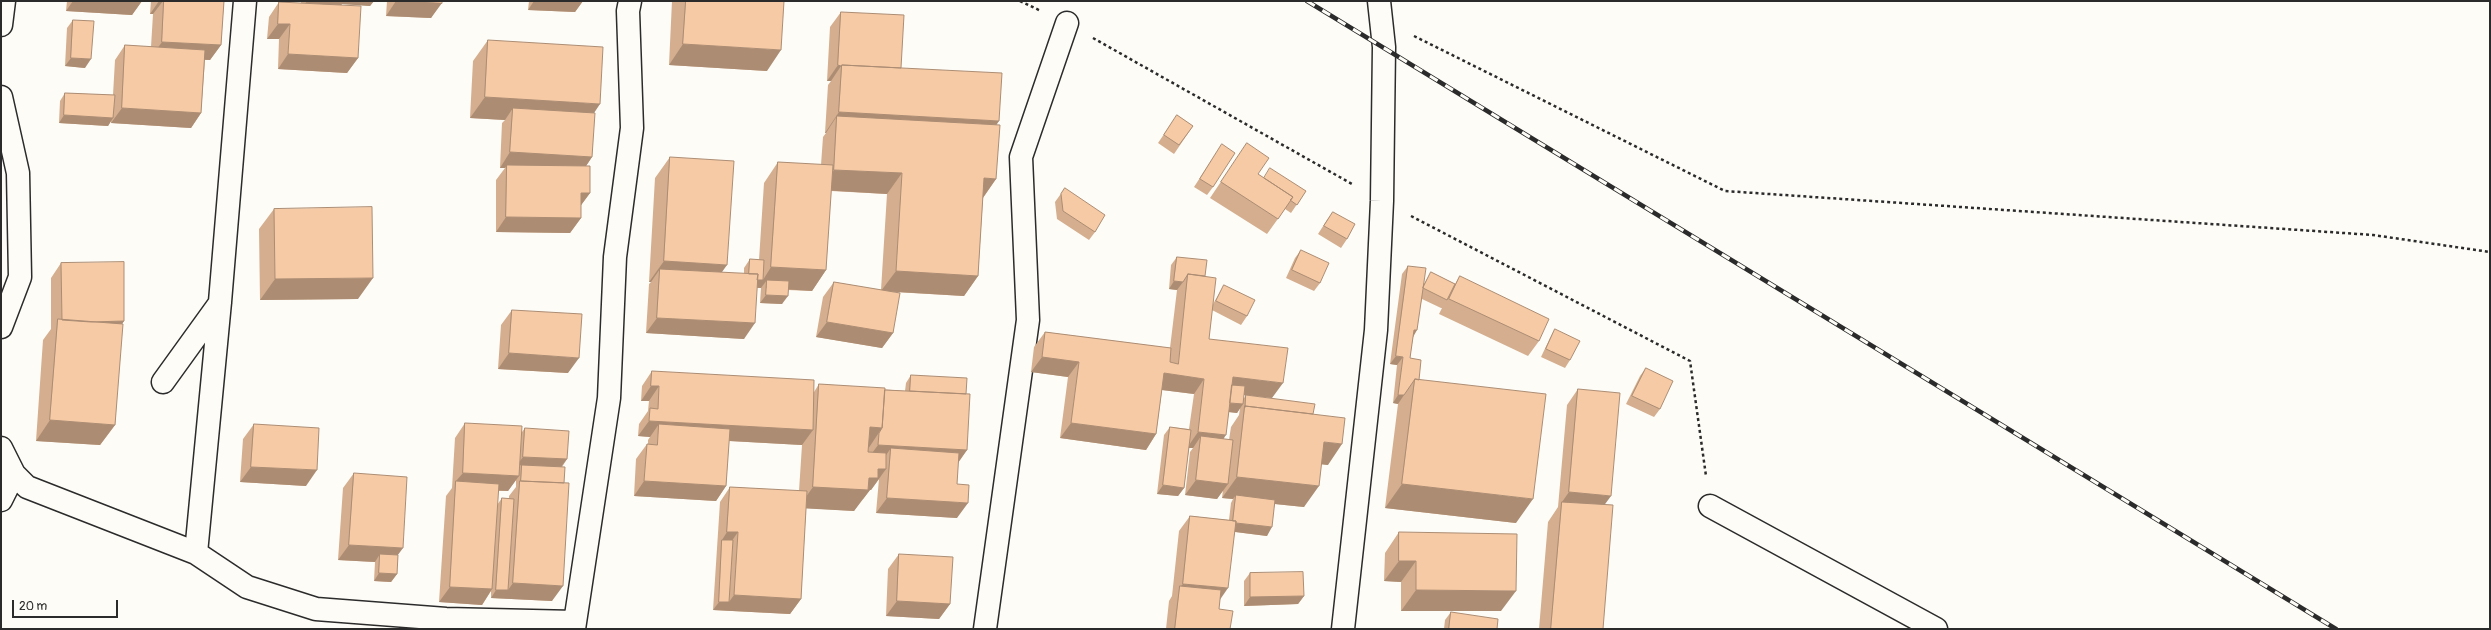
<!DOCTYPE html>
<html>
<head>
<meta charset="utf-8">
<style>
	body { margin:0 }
	#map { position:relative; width:2491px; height:630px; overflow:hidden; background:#fdfcf7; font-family:Pangolin,sans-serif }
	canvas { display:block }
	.frame { position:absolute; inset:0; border:2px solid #2b2b2b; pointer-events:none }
	.scale { position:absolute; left:12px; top:600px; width:106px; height:18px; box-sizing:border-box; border:2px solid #2b2b2b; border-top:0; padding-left:5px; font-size:12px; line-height:14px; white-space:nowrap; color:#2b2b2b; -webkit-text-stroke:3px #fdfcf7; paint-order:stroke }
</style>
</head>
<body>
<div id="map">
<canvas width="2491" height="630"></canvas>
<div class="frame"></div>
<div class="scale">20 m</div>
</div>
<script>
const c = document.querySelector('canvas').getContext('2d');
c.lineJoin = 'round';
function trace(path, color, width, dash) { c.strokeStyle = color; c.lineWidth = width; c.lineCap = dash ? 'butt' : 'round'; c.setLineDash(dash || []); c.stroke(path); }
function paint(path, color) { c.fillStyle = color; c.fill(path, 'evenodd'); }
const path = new Path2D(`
	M1020 1 1041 11
	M1414 36 1725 191 2373 235 2490 252
	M1093 38 1352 184
	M1411 216 1690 361 1706 476`);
const minor = new Path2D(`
	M1 25 4 1
	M1 97 18 173 20 277 1 327
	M163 382 220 303
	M1 448 14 474 27 487 196 553 247 587 316 609 446 619 575 622
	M1 500 14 474
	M1710 506 1936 629
	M196 553 220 302 245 1
	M574 629 609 398 615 257 632 128 628 11 630 1
	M985 629 1028 320 1021 157 1067 23
	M1343 629 1376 330 1382 201 1384 47 1379 1`);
const rail = new Path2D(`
	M1307 1 2336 629`);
const wall = new Path2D(`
	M67 1H142L132 15 66 11Z
	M151 1H224L221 45 210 60H205L201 113 191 128 111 123V121L108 126 59 123 60 101 65 93 113 95 115 60 125 45 151 47 153 14H150Z
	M301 1H374L370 6 342 4 341 5 358 58 347 73 278 69 279 39H267L269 17 279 2 301 3Z
	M387 1H442L431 18 386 16Z
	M529 1H583L575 12 528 10Z
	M672 1H686L767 71 669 65Z
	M841 12 901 68 996 125V179L983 198 978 276 964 296 894 292 893 333 882 348 816 337 823 297 834 282 881 290 887 194 831 191 826 270 812 291 788 290 782 304 760 303 761 288H757L744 339 646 333 649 284 651 282H649L655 178 670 157 722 272 744 274V268L750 259 759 260 764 183 778 162 821 165 823 137 826 133H825L828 85 831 81H827L830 27Z
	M73 20 85 68 65 66 67 28Z
	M488 40 594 113 592 157 586 166 590 193 581 205V218L570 233 496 232V180L505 168H500L502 123 505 120 470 118 473 61Z
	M1177 115 1193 126 1174 154 1158 143Z
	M1247 143 1258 174 1264 178 1306 191 1291 213 1285 209 1267 234 1210 198Z
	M1222 144 1213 187 1207 195 1194 187Z
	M1065 188 1095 232 1089 240 1057 219 1055 202Z
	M274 209 358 299 260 300 259 229Z
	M1333 212 1347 239 1341 248 1318 234 1327 220Z
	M1301 250 1320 283 1314 291 1286 278 1295 258Z
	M1177 257 1205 276 1213 304 1219 294 1224 285 1247 316 1241 325 1212 310 1209 339 1272 398 1244 395 1243 400 1246 395 1313 414 1328 465 1321 464 1304 507 1275 504 1267 536 1235 532 1220 599 1219 609 1230 629H1166L1169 601 1172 596 1179 531 1190 516 1229 520 1231 503 1233 499 1222 498 1223 490 1217 499 1185 495 1190 452 1193 448H1189L1184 488 1178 496 1157 494 1164 435 1170 427 1189 429 1194 394 1162 390 1156 434 1146 450 1060 438 1068 377 1031 372 1034 347 1045 332 1170 348 1177 290 1169 289 1171 265ZM1240 408 1239 415 1231 427 1229 440 1224 439 1229 412 1237 413Z
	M61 263 124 321 122 324 115 425 100 445 36 441 43 340 51 329V278Z
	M1408 266 1424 284 1431 272 1455 284 1460 276 1539 341 1528 356 1439 314 1442 308H1441L1422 299 1413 337 1410 358 1419 380 1516 523 1385 508 1398 404 1393 403 1397 365 1390 364 1402 274Z
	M512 310 568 373 498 369 501 325Z
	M1555 329 1570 360 1565 368 1541 357 1550 338Z
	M1646 368 1660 409 1654 417 1626 404 1640 376Z
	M652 371 814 392 819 384 905 391 906 383 911 375 966 394 967 450 958 462 957 484V518L876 513 879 479 871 490H870L863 499H862L854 511 806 508 801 599 790 614 713 610 720 502 730 487 799 491 802 445 729 441 726 486 716 501 634 496 636 459 647 444H648V440L650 437 638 436 639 424 648 411 649 401H641L642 386Z
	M1578 389 1605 505 1603 629H1539L1548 522 1558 507 1567 405Z
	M465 423 522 432 525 428 567 459 562 467 552 601 491 598V591L482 605 439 602 446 496 452 488 455 438ZM516 480V487L509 496V499L502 498 497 505 498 491H508Z
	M254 424 306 486 240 482 243 439Z
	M354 473 398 555 397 574 391 582 374 581 375 562 338 560 343 488Z
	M1399 532 1501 611H1401V582L1384 581 1385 553Z
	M899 554 950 604 939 619 886 616 888 569Z
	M1250 573 1304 596 1298 604 1244 606V581Z
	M1451 612 1497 629H1444L1445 620Z`);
const shadedWall = new Path2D(`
	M73 1H142L132 15 66 11Z
	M159 1H163L153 14H150Z
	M307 1H374L370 6 342 4 335 14 300 11Z
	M396 1 442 3 431 18 386 16Z
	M534 1H583L575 12 528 10Z
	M278 24H290L279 39H267Z
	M162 42 221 45 210 60 151 57Z
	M683 44 781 50 767 71 669 65Z
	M288 54 358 58 347 73 278 69Z
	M71 58 91 59 85 68 65 66Z
	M838 65 841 66 831 81H827Z
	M485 97 600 104 586 125 513 108 505 120 470 118Z
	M122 108 201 113 191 128 111 123Z
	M839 112 999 121 985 142 837 116 826 133H825Z
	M64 115 113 118 108 126 59 123Z
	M510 152 592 157 582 172 507 165 505 168H500Z
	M834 170 902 173 887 194 820 190Z
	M984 178 996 179 982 199Z
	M581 193H590L579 208Z
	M506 217 581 218 570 233 496 232Z
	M664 261 727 265 712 286 660 269 651 282H649Z
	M771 267 826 270 812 291 766 288 767 280 761 288 743 287 749 279 763 280Z
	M896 271 978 276 964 296 881 291Z
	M373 278 358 299 260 300 275 279Z
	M1174 281 1183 282 1177 290 1169 289Z
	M766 295 788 296 782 304 760 303Z
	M657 318 755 323 744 339 646 333Z
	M124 321 113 337 62 322Z
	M827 322 893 333 882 348 816 337Z
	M1414 330H1417L1412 339Z
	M509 353 579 358 568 373 498 369Z
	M1396 356 1403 357 1397 365 1390 364Z
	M1042 357 1079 362 1068 377 1031 372Z
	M1164 373 1204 379 1194 394 1154 389Z
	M1233 377 1283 383 1272 398 1227 393Z
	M651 386H659L649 401H641Z
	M1398 395H1404L1398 404 1393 403Z
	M1226 403 1243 404 1237 413 1220 411Z
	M50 420 115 425 100 445 36 441Z
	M649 421 813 430 802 445 658 437 659 424 650 437 638 436Z
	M1071 423 1156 434 1146 450 1060 438Z
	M870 427 882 428 868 449Z
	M1198 432 1226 435 1215 450 1201 436 1193 448H1187Z
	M1324 442 1342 444 1328 465 1309 463Z
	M878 445 967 450 956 466 891 448 882 461 867 460Z
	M523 457 567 459 561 467 517 465Z
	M251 467 317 470 306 486 240 482Z
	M878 469H886L871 490H870L854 511 798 508 813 487 869 478Z
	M463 473 519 476 508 491 456 488V481Z
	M1237 477 1319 486 1304 507 1236 500V495L1233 499 1222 498Z
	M1196 480 1228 484 1217 499 1185 495Z
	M644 481 726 486 716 501 634 496Z
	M1402 484 1533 499 1516 523 1385 508Z
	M1163 485 1184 488 1178 496 1157 494Z
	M1569 492 1611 496 1600 511 1562 502Z
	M887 498 968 503 957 518 876 513Z
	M1233 523 1272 527 1267 536 1228 531Z
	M727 532H738L727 548 722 540Z
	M349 545 403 548 392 563 380 554 375 562 338 560Z
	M1399 561H1416L1401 582 1384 581Z
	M379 573 397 574 391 582 374 581Z
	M513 583 563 586 552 601 491 598 496 590H508Z
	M1183 584 1228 588 1217 604 1179 588Z
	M450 587 492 589 482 605 439 602Z
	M1416 590 1516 591 1501 611H1401Z
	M734 595 801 599 790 614 713 610 719 602H729Z
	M1304 596 1298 604 1244 606 1250 597Z
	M897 601 950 604 939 619 886 616Z`);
const building = new Path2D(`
	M164 1H224L221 45 162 42Z
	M396 1H442V3Z
	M686 1H784L781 50 683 44Z
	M279 2 361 6 358 58 288 54 290 24H278Z
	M841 12 904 15 901 68 842 65 841 66 838 65Z
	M73 20 94 21 91 59 71 58Z
	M488 40 603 47 600 104 485 97Z
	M125 45 205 50 201 113 122 108Z
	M842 65 1002 73 999 121 839 112Z
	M65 93 115 95 113 118 64 115Z
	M513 108 595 113 592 157 510 152Z
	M1177 115 1193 126 1179 145 1164 135Z
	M837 116 1000 125 996 179 984 178 978 276 896 271 902 173 834 170Z
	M1247 143 1269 158 1258 174 1293 197 1278 219 1221 182Z
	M1222 144 1235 153 1213 187 1200 179Z
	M670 157 734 161 727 265 664 261Z
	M778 162 833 165 826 270 771 267Z
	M507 165 590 166V193H581V218L506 217Z
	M1270 168 1306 191 1297 205 1290 200 1293 197 1264 178Z
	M1065 188 1105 215 1095 232 1063 211 1061 194Z
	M372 207 373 278 275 279 274 209Z
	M1333 212 1355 224 1347 239 1324 226Z
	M1301 250 1329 263 1320 283 1292 270Z
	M1177 257 1207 260 1205 276 1188 274 1183 282 1174 281Z
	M750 259 764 260 763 280H757L758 274H749Z
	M124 262V321L91 322 62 320 61 263Z
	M1408 266 1426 268 1417 330H1414L1410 358 1421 360 1419 380 1415 379 1404 395H1398L1403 357 1396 356Z
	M660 269 758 274 755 323 657 318Z
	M1431 272 1455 284 1447 300 1423 288Z
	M1188 274 1216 278 1209 339 1288 348 1283 383 1233 377 1226 435 1198 432 1204 379 1164 373 1156 434 1071 423 1079 362 1042 357 1045 332 1171 348 1170 362 1178 364Z
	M1460 276 1549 319 1539 341 1449 299Z
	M767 280 789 281 788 296 766 295Z
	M834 282 900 293 893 333 827 322Z
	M1224 285 1255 300 1247 316 1216 301Z
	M512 310 582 314 579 358 509 353Z
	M58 319 123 324 115 425 50 420Z
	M1555 329 1580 341 1570 360 1546 349Z
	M1646 368 1673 381 1660 409 1632 396Z
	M652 371 814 380 813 430 649 421 650 408 658 409 659 386H651Z
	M911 375 967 378 966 394 910 391Z
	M1415 379 1546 394 1533 499 1402 484Z
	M819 384 885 388 882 428 870 427 868 452 886 453V469H878V478H869L868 490 813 487Z
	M1232 385 1245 386 1243 404 1230 403Z
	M1578 389 1620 393 1611 496 1569 492Z
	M885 390 970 394 967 450 878 445 879 433 882 428Z
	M1246 395 1315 404 1313 414 1245 406V407Z
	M1245 406 1345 418 1342 444 1324 442 1319 486 1237 477Z
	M465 423 522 426 519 476 463 473Z
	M254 424 319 428 317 470 251 467Z
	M659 424 730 429 726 486 644 481 647 444 657 445Z
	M1170 427 1191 430 1184 488 1163 485Z
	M525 428 569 431 567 459 523 457Z
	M1201 436 1233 440 1228 484 1196 480Z
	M891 448 959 453 957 484 969 485 968 503 887 498Z
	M522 465 565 467 564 483 521 481Z
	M354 473 407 477 403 548 349 545Z
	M456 481 499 484 492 589 450 587Z
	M520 481 569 483 563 586 513 583Z
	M730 487 807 491 801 599 734 595 738 532H727Z
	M1236 495 1275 500 1272 527 1236 523V521H1233Z
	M502 498 514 499 508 590H496Z
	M1562 502 1613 505 1603 629H1551Z
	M1190 516 1236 521 1228 588 1183 584Z
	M1399 532 1517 534 1516 591 1416 590V561H1399Z
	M722 540H733L729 602H719Z
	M380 554 398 555 397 574 379 573Z
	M899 554 953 557 950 604 897 601Z
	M1303 572 1304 596 1250 597V573Z
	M1180 586 1221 590 1219 609 1233 611 1230 629H1175Z
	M1451 612 1498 619 1497 629H1449Z`);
trace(minor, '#2b2b2b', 25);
trace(path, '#2b2b2b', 2.5, [3, 3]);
trace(minor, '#fdfcf7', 22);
trace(rail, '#2b2b2b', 4.5);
trace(rail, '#fdfcf7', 3, [9]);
paint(wall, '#d4ae8e');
paint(shadedWall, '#ac8d74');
paint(building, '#f6caa5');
trace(building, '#ac8d74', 1);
</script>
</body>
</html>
